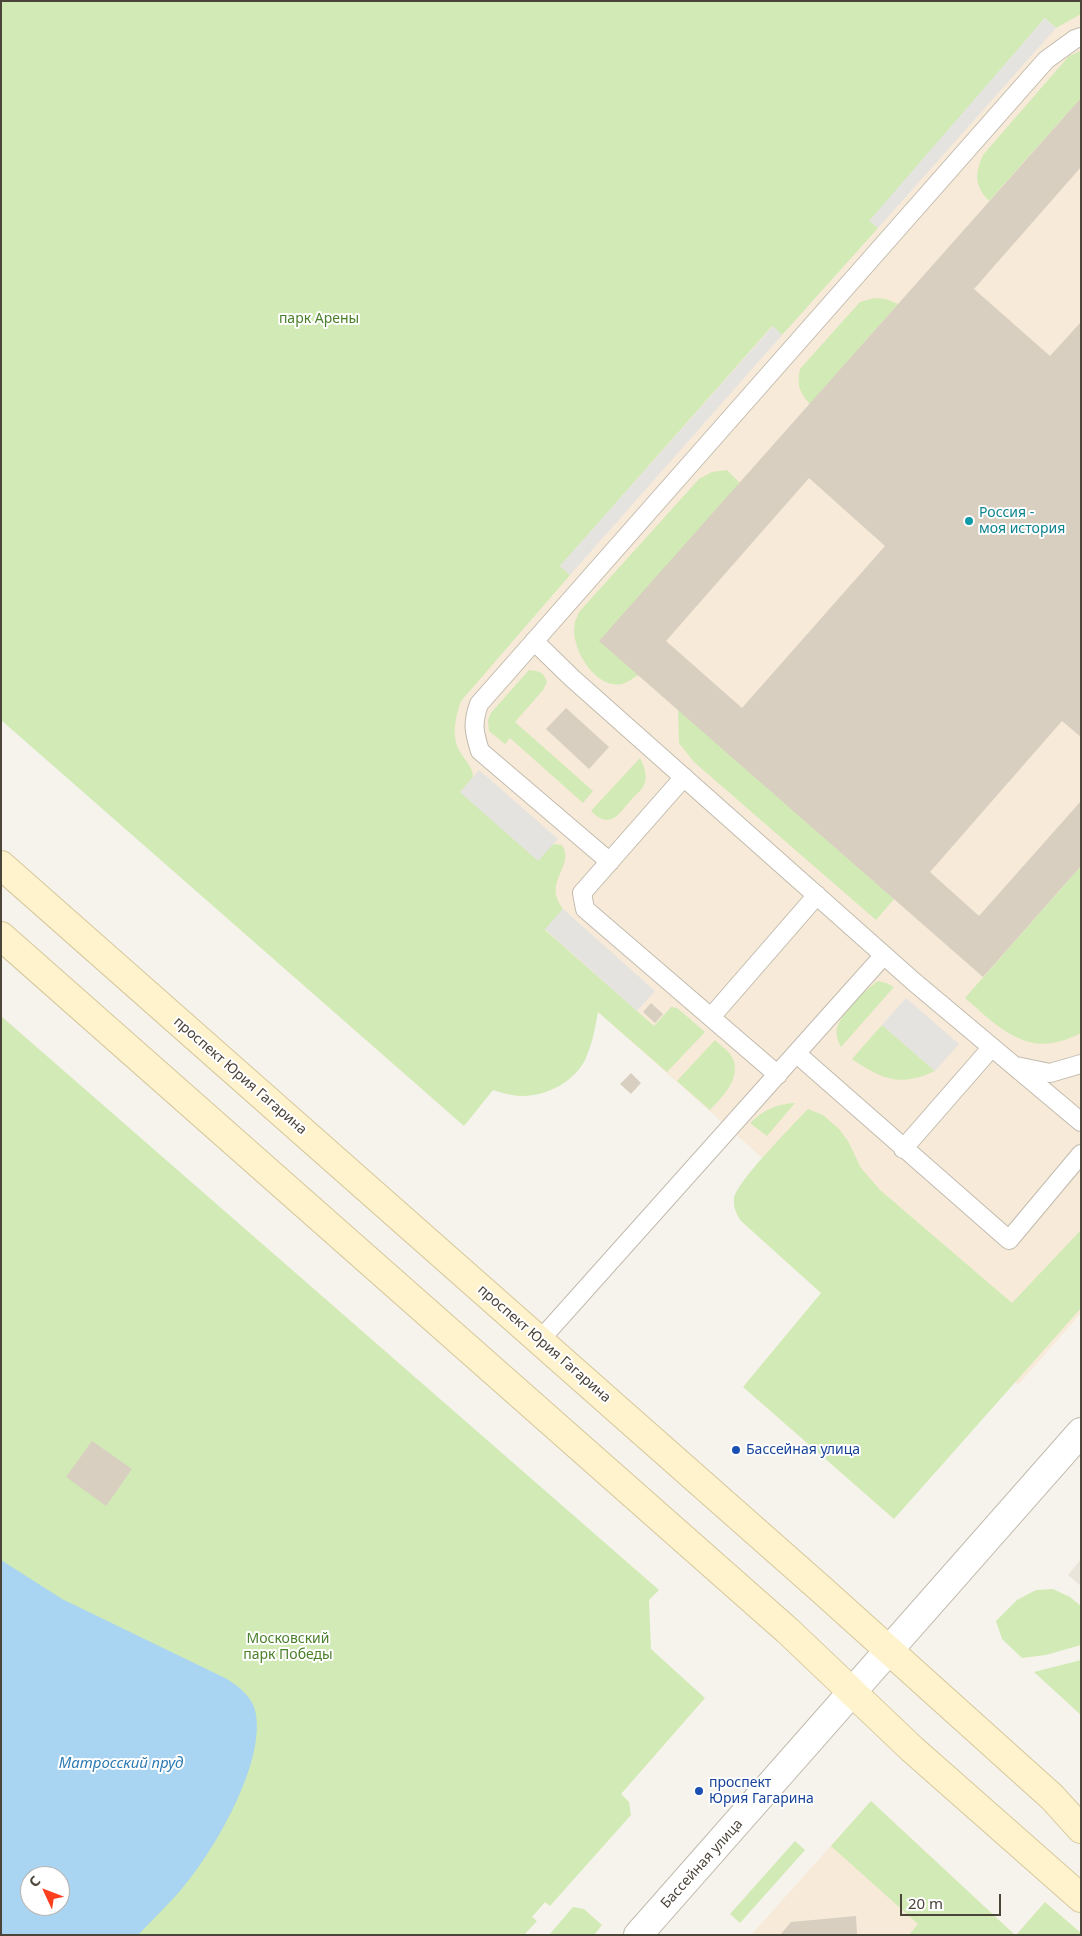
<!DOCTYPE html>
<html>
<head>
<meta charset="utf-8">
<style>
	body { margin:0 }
	#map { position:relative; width:1082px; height:1936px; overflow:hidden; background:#f6f3ec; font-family:"Noto Sans",sans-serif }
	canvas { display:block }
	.frame { position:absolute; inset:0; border:2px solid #4b4439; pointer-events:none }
	.north { position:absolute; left:20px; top:1866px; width:50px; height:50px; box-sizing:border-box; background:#fff; border:1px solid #b7b4b0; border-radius:50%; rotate:313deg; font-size:14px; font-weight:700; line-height:20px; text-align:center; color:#4b4439 }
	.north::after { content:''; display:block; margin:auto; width:18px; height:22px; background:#fc3f1d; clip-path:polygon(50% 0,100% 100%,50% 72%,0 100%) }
	.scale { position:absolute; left:900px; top:1894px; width:101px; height:22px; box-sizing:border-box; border:2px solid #4b4439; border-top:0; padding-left:6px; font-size:15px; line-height:18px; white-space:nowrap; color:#4b4439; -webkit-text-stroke:4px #fff; paint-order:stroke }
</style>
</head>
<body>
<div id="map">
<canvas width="1082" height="1936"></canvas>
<div class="frame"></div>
<div class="north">С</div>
<div class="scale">20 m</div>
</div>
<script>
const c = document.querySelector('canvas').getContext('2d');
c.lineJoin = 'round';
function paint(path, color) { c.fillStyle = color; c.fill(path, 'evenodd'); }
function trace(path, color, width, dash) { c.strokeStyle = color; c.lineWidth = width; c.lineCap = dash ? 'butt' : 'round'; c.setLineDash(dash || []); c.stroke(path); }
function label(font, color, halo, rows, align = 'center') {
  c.font = font + ' "Noto Sans",sans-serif'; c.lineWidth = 4; c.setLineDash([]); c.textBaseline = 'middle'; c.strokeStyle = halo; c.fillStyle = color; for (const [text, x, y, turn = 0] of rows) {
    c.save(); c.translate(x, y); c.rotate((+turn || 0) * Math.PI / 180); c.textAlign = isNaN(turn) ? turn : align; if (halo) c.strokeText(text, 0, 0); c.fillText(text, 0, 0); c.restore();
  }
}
const residential = new Path2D(`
	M1081 1559V1586L1068 1575Z`);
const commercial = new Path2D(`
	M1081 1V1313L1018 1385 598 1012 386 721Z
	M871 1801 1015 1935H751Z`);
const green = new Path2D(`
	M1 1H1081V14L1056 28 1045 18 870 221 878 228 782 335 772 326 560 566 570 575 461 701C456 716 451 734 459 750 464 760 473 766 473 777L460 792 538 860 553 844 562 845C573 863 553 875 556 895 557 900 560 905 563 909L545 930 654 1026 671 1007 677 1008 705 1032 667 1072 598 1012C595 1029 592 1045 585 1060 572 1085 539 1100 512 1095 506 1094 499 1092 493 1090L464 1126 1 720Z
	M1081 51V98L989 201C974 185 975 174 983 155L1069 56Z
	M874 298 886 299 898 304 810 404C799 392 797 385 800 369L860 302Z
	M727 470 740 483 639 675C634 677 627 683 622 684 595 690 569 646 575 623 575 620 578 616 579 612L699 479 712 472Z
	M529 670C540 671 543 672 547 682L543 690 515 722 593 791 583 803 510 738 505 744 489 731 488 721 490 714Z
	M678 709 894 899 876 920 694 762 679 743Z
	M640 758C644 766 648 776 644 785 642 790 635 795 631 800 618 815 610 830 591 811Z
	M1081 866V1033C1029 1060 1003 1031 965 998Z
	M878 981 886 983 894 987 841 1047C837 1040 835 1033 838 1025 843 1012 866 989 878 981Z
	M1 1016 659 1590 649 1600 651 1649 705 1698 621 1794 629 1802 631 1815 550 1906 545 1902 532 1917 537 1921 524 1935H1ZM30 1876H60V1906H30Z
	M882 1025 935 1071C900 1087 883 1080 852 1059Z
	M715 1040C719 1044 726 1049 730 1054 745 1075 723 1096 710 1110L677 1081Z
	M795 1103 767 1136 750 1123C763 1110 777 1104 795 1103Z
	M808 1109 823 1115 839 1129 848 1141 861 1168 880 1190 1012 1303 1081 1230V1308L894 1519 743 1387 821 1293 741 1221C737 1215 733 1207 734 1199 735 1183 794 1124 808 1109Z
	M1053 1589 1070 1597 1081 1606V1645L1046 1655 1022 1658 1002 1639 996 1621 1017 1600 1036 1590Z
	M1081 1660V1715L1034 1672Z
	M871 1801 1015 1935H909L918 1924 831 1846Z
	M795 1841 805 1850 740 1923 730 1914Z
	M1045 1902 1081 1933V1935H1016Z
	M573 1907 584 1909 602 1925 594 1935H549Z`);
const parking = new Path2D(`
	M1045 18 1056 28 878 228 869 221Z
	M773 326 782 335 570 575 560 566Z
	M479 770 558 839 538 861 460 792Z
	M563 909 655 991 637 1011 545 929Z
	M906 998 959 1044 935 1071 882 1025Z`);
const water = new Path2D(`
	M1 1560 62 1599 225 1678C239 1686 254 1698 256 1715 264 1766 213 1853 180 1891 167 1906 152 1920 138 1935H1ZM30 1876H60V1906H30Z`);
const building = new Path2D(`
	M1081 98V167L974 289 1050 356 1081 322V737L1062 721 930 872 979 916 1081 801V866L983 977 599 641ZM809 478 885 546 742 708 666 641Z
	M566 708 609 747 589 769 546 729Z
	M651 1003 663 1014 655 1023 643 1012Z
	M631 1073 641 1083 631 1094 620 1084Z
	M92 1441 132 1469 106 1506 66 1477Z
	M856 1916 857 1935H780L791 1922Z`);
const service = new Path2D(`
	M534 641 572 678 913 981 1081 1122
	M684 777 582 893 585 909 778 1075
	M610 862 480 751C474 732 472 724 479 704L1046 60 1075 39 1081 37
	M711 1017 817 895
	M797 1054 1009 1240 1081 1154
	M1016 1066 1050 1073 1081 1064
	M903 1149 992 1047
	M540 1340 884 955`);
const tertiary = new Path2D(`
	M638 1935 1081 1432`);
const secondary = new Path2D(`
	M1 865 822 1590 1052 1797 1081 1829
	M1 936 788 1631 912 1749 1081 1898`);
const markers = [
	[969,521,5,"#0f9aa8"],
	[736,1450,5,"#1a4fb4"],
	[699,1791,5,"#1a4fb4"]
];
const parkNames = [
	["парк Арены",319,319],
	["Московский",288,1639],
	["парк Победы",288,1655]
];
const cultureNames = [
	["Россия -",979,513],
	["моя история",979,529]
];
const streetNames = [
	["проспект Юрия Гагарина",240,1076,41],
	["проспект Юрия Гагарина",544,1344,41],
	["Бассейная улица",702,1864,-48]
];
const transitNames = [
	["Бассейная улица",746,1450],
	["проспект",709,1783],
	["Юрия Гагарина",709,1799]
];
const waterNames = [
	["Матросский пруд",121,1764]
];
paint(residential, '#eae5da');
paint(commercial, '#f7ead8');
paint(green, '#d2eab5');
paint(parking, '#e5e3e0');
paint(water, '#a9d4f2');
paint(building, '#d8cfc1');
trace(service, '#c2bbae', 20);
trace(tertiary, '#c2bbae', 30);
trace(secondary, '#d6c79b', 30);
trace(service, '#fff', 18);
trace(tertiary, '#fff', 28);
trace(secondary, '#fff3cd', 28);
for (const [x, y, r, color] of markers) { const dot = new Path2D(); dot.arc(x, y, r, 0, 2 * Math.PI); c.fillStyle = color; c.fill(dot); trace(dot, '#fff', 2); }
label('14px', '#4a7f2a', '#fff', parkNames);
label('14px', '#0d838f', '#fff', cultureNames, 'left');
label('14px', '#4b4439', '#fff', streetNames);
label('14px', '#164399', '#fff', transitNames, 'left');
label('italic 15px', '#2e7ab2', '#fff', waterNames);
</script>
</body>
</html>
